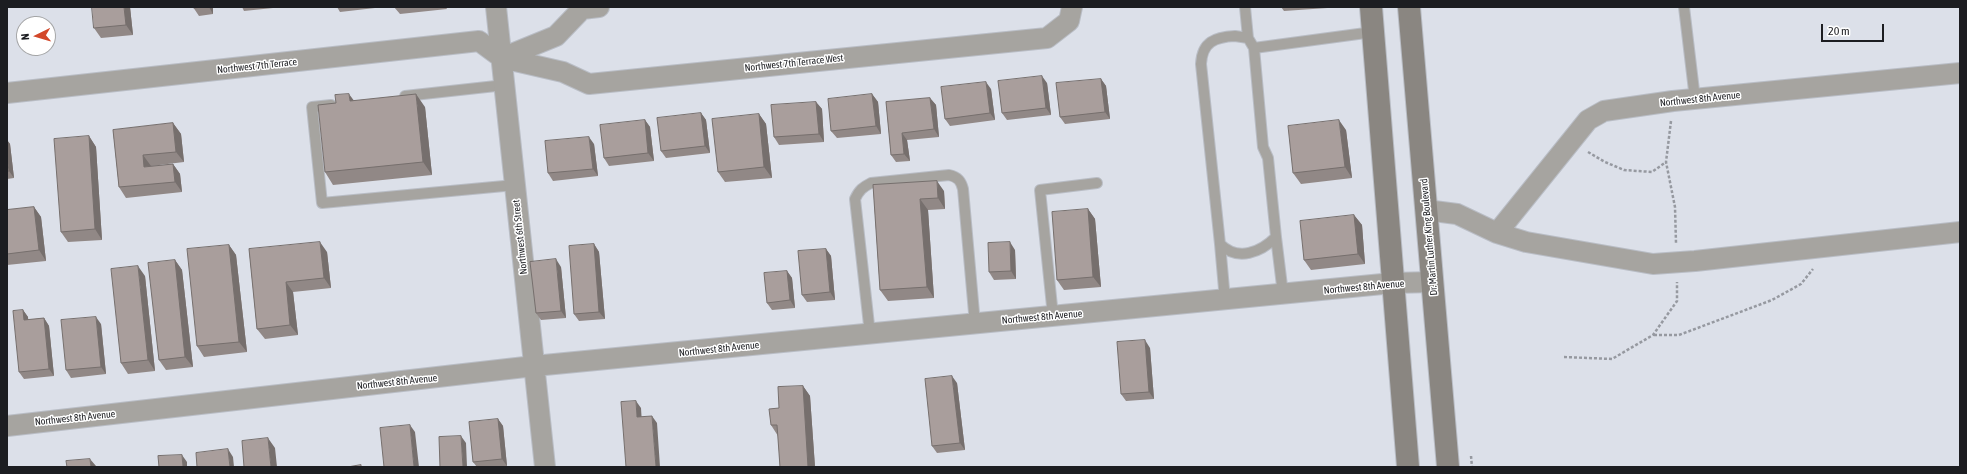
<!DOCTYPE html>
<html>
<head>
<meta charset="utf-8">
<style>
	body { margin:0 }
	#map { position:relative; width:1967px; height:474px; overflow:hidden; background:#dce0e9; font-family:"Asap Condensed",sans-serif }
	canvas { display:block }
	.frame { position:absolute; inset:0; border:8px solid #1c1d21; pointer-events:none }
	.north { position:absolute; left:16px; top:16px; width:40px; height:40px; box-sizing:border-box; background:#fff; border:1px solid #a4a5a6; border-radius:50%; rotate:265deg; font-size:11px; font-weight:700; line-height:16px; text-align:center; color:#1c1d21 }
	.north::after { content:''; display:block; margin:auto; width:14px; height:18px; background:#d3482a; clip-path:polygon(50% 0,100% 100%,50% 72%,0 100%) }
	.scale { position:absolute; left:1821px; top:24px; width:63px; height:18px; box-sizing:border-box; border:2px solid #1c1d21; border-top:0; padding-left:5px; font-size:12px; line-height:14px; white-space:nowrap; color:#1c1d21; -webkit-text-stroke:3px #fff; paint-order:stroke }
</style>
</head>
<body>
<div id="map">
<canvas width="1967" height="474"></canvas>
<div class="frame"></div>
<div class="north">N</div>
<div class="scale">20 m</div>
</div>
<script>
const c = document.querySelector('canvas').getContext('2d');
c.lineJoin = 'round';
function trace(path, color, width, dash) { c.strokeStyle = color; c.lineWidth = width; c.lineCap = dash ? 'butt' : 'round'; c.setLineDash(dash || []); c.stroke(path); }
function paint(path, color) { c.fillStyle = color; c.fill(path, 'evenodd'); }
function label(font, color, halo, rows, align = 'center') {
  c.font = font + ' "Asap Condensed",sans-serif'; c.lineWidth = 3; c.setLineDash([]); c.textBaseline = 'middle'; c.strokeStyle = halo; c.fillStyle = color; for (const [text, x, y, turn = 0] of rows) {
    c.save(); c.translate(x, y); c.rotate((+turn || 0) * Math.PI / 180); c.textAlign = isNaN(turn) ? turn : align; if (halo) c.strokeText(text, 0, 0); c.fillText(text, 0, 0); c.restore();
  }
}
const path = new Path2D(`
	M1671 121 1666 162 1675 207 1676 243
	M1588 152 1605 162 1624 170 1652 172 1666 162
	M1654 335H1679L1772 300 1801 284 1813 269
	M1564 357 1612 359 1653 335 1677 301V282
	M1471 456 1472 467`);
const lane = new Path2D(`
	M1245 7 1248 38
	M1684 7 1695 99
	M1235 36 1248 38 1254 48 1263 147 1268 158 1276 237C1261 252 1238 262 1220 244L1201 64C1202 42 1215 37 1235 36Z
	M1254 48 1373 32
	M405 96 505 85
	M331 105 312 107 322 203 515 185
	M1276 237 1283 294
	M1220 244 1225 300
	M1053 316 1040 190 1097 183
	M870 334 855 199C859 190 863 187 871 183L949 175C958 177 961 181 963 189L975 324`);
const street = new Path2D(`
	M496 7 545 467
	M502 58 556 36 582 9 599 7
	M7 93 479 41 502 58 563 72 589 84 1047 38 1069 21 1072 7
	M1426 210 1457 214 1497 233 1526 242 1653 264 1695 261 1960 232
	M1497 233 1588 120 1604 111 1673 101 1960 73
	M7 426 534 366 1393 283 1433 282`);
const secondary = new Path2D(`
	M1371 7 1408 467
	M1409 7 1448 467`);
const wall = new Path2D(`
	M130 7 133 35 101 38 94 28Z
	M151 7H162L152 8Z
	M193 7H213V14L199 16Z
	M242 7H273V8L244 11Z
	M337 7H375V8L340 12Z
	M394 7H446L447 9 400 14Z
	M1281 7H1342L1284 11Z
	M1101 79 1106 86 1110 119 1065 124 1060 117Z
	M1047 83 1051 115 1007 120 1002 113Z
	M991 89 995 120 950 126 945 119Z
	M872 94 878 102 881 134 837 138 831 131Z
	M930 98 936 105 939 137 907 140 910 161 896 162 891 155 886 102Z
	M354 100 425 107 432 175 333 185 325 172Z
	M816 102 822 109 824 142 779 145 774 137Z
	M701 113 706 120 710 153 666 158 661 151Z
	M759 114 766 124 772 178 725 182 718 172Z
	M645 120 650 127 654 161 609 166 604 158Z
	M173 123 181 134 184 162 151 166 173 164 180 174 182 192 126 198 119 187 113 130Z
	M1346 130 1352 178 1301 184 1293 173Z
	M89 136 96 147 102 240 68 242 61 232Z
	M7 140 10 144 14 178 7 179Z
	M594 144 598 176 553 181 548 173Z
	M873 185 944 191 945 209 928 210 934 298 888 301 880 290Z
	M34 207 41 217 46 261 7 265V210Z
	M1088 209 1095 219 1101 287 1064 290 1057 280Z
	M1354 215 1362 225 1365 264 1311 270 1304 260Z
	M594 244 599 252 605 319 579 321 574 314Z
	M229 245 236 255 247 352 204 357 197 346Z
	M249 249 327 252 331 288 293 292 298 335 265 339 257 329Z
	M826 249 831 256 835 300 807 302 802 295Z
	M1015 250 1016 279 994 280 989 272Z
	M175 260 182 270 193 367 166 370 159 360Z
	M561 267 566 318 541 320 536 313Z
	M787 271 792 278 795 308 772 310 767 303Z
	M145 276 155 371 128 374 121 363Z
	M23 310 28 317V320L44 318 49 326 54 376 24 379 19 372Z
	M101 324 106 374 71 378 66 370Z
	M1150 348 1154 399 1126 401 1121 394Z
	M957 383 965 450 937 453 932 446Z
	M803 386 810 396 815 467H780L778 436 771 425 779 408Z
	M498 419 503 426 507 466 500 467H477L473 462Z`);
const shadedWall = new Path2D(`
	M124 7H130L133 35 126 25Z
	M209 7H213V14Z
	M1042 76 1047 83 1051 115 1046 108Z
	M1101 79 1106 86 1110 119 1105 112Z
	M986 82 991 89 995 120 990 113Z
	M349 94 358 106 350 101Z
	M416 94 425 107 432 175 423 162Z
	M872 94 878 102 881 134 876 126Z
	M930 98 936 105 939 137 934 129Z
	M816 102 822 109 824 142 819 134Z
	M701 113 706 120 710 153 705 146Z
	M759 114 766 124 772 178 764 167Z
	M645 120 650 127 654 161 648 153Z
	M1339 120 1346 130 1352 178 1345 167Z
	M173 123 181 134 184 162 176 152Z
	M902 133 907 140 910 161 904 154Z
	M89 136 96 147 102 240 95 229Z
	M589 137 594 144 598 176 593 169Z
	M7 140 10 144 14 178 9 171 7 156Z
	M143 155 151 166 144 167Z
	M173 164 180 174 182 192 175 182Z
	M937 181 944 191 945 209 938 198Z
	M920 199 928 210 934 298 927 287Z
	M34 207 41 217 46 261 39 250Z
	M1088 209 1095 219 1101 287 1093 277Z
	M1354 215 1362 225 1365 264 1358 254Z
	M320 242 327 252 331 288 324 278Z
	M1010 242 1015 250 1016 279 1011 271Z
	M594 244 599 252 605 319 599 312Z
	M229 245 236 255 247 352 239 342Z
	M826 249 831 256 835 300 830 292Z
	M556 259 561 267 566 318 561 311Z
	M175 260 182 270 193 367 185 357Z
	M138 266 145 276 155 371 148 360Z
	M787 271 792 278 795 308 790 300Z
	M286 282 293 292 298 335 290 325Z
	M23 310 28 317 29 328 24 320Z
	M96 317 101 324 106 374 101 367Z
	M44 318 49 326 54 376 49 369Z
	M1145 340 1150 348 1154 399 1149 392Z
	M952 376 957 383 965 450 960 443Z
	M803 386 810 396 815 467H808Z
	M636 401 641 408 642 424 637 417Z
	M652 416 657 423 660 467H656Z
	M498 419 503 426 507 466 502 459Z
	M410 425 415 432 419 467H414Z
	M461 436 466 443 467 467H463Z
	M268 438 275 448 277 467H271Z
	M228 449 233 457 234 467H230Z
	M182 455 187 462V467H183Z
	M90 459 96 466V467H91Z`);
const building = new Path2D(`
	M92 7H124L126 25 94 28Z
	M193 7H202L194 8Z
	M1042 76 1046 108 1002 113 998 81Z
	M1101 79 1105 112 1060 117 1056 83Z
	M986 82 990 113 945 119 941 87Z
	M349 94 350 101 416 94 423 162 325 172 318 105 336 103 335 95Z
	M872 94 876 126 831 131 828 99Z
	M930 98 934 129 902 133 904 154 891 155 886 102Z
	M816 102 819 134 774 137 771 105Z
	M701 113 705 146 661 151 657 118Z
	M759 114 764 167 718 172 712 119Z
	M645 120 648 153 604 158 600 125Z
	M1339 120 1345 167 1293 173 1288 126Z
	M173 123 176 152 143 155 144 167 173 164 175 182 119 187 113 130Z
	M89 136 95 229 61 232 54 139Z
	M589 137 593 169 548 173 545 141Z
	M7 156 9 171H7Z
	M937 181 938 198 920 199 927 287 880 290 873 185Z
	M34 207 39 250 7 254V210Z
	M1088 209 1093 277 1057 280 1052 212Z
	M1354 215 1358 254 1304 260 1300 221Z
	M320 242 324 278 286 282 290 325 257 329 249 249Z
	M1010 242 1011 271 989 272 988 243Z
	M594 244 599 312 574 314 569 246Z
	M229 245 239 342 197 346 187 249Z
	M826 249 830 292 802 295 798 251Z
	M556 259 561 311 536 313 530 262Z
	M175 260 185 357 159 360 148 263Z
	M138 266 148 360 121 363 111 269Z
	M787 271 790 300 767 303 764 273Z
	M23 310 24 320 44 318 49 369 19 372 13 311Z
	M96 317 101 367 66 370 61 320Z
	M1145 340 1149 392 1121 394 1117 342Z
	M952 376 960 443 932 446 925 379Z
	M803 386 808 467H780L777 425H771L769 409 779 408 778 387Z
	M636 401 637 417 652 416 656 467H626L621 402Z
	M498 419 502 459 473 462 469 422Z
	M410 425 414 467H384L380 428Z
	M461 436 463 467H440L439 437Z
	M268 438 271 467H244L242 441Z
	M228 449 230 467H197L196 453Z
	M182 455 183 467H159L158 456Z
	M90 459 91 467H67L66 461Z
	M361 465V467H348Z`);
const streetNames = [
	["Northwest 7th Terrace West",794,63,-6],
	["Northwest 7th Terrace",257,66,-6],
	["Northwest 8th Avenue",1700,99,-6],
	["Northwest 6th Street",520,237,-96],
	["Dr. Martin Luther King Boulevard",1429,237,-95],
	["Northwest 8th Avenue",1364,287,-5],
	["Northwest 8th Avenue",1042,317,-5],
	["Northwest 8th Avenue",719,349,-6],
	["Northwest 8th Avenue",397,382,-6],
	["Northwest 8th Avenue",75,418,-6]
];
trace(lane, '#b9bdc5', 12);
trace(street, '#b9bdc5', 22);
trace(secondary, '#b9bdc5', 24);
trace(path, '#9699a0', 2.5, [3, 2]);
trace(lane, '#a6a4a0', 10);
trace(street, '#a6a4a0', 20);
trace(secondary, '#8a8681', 22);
paint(wall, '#918886');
paint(shadedWall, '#766f6d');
paint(building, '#a99e9c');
trace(building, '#766f6d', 1);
label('10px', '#1c1d21', '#fff', streetNames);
</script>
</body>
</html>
